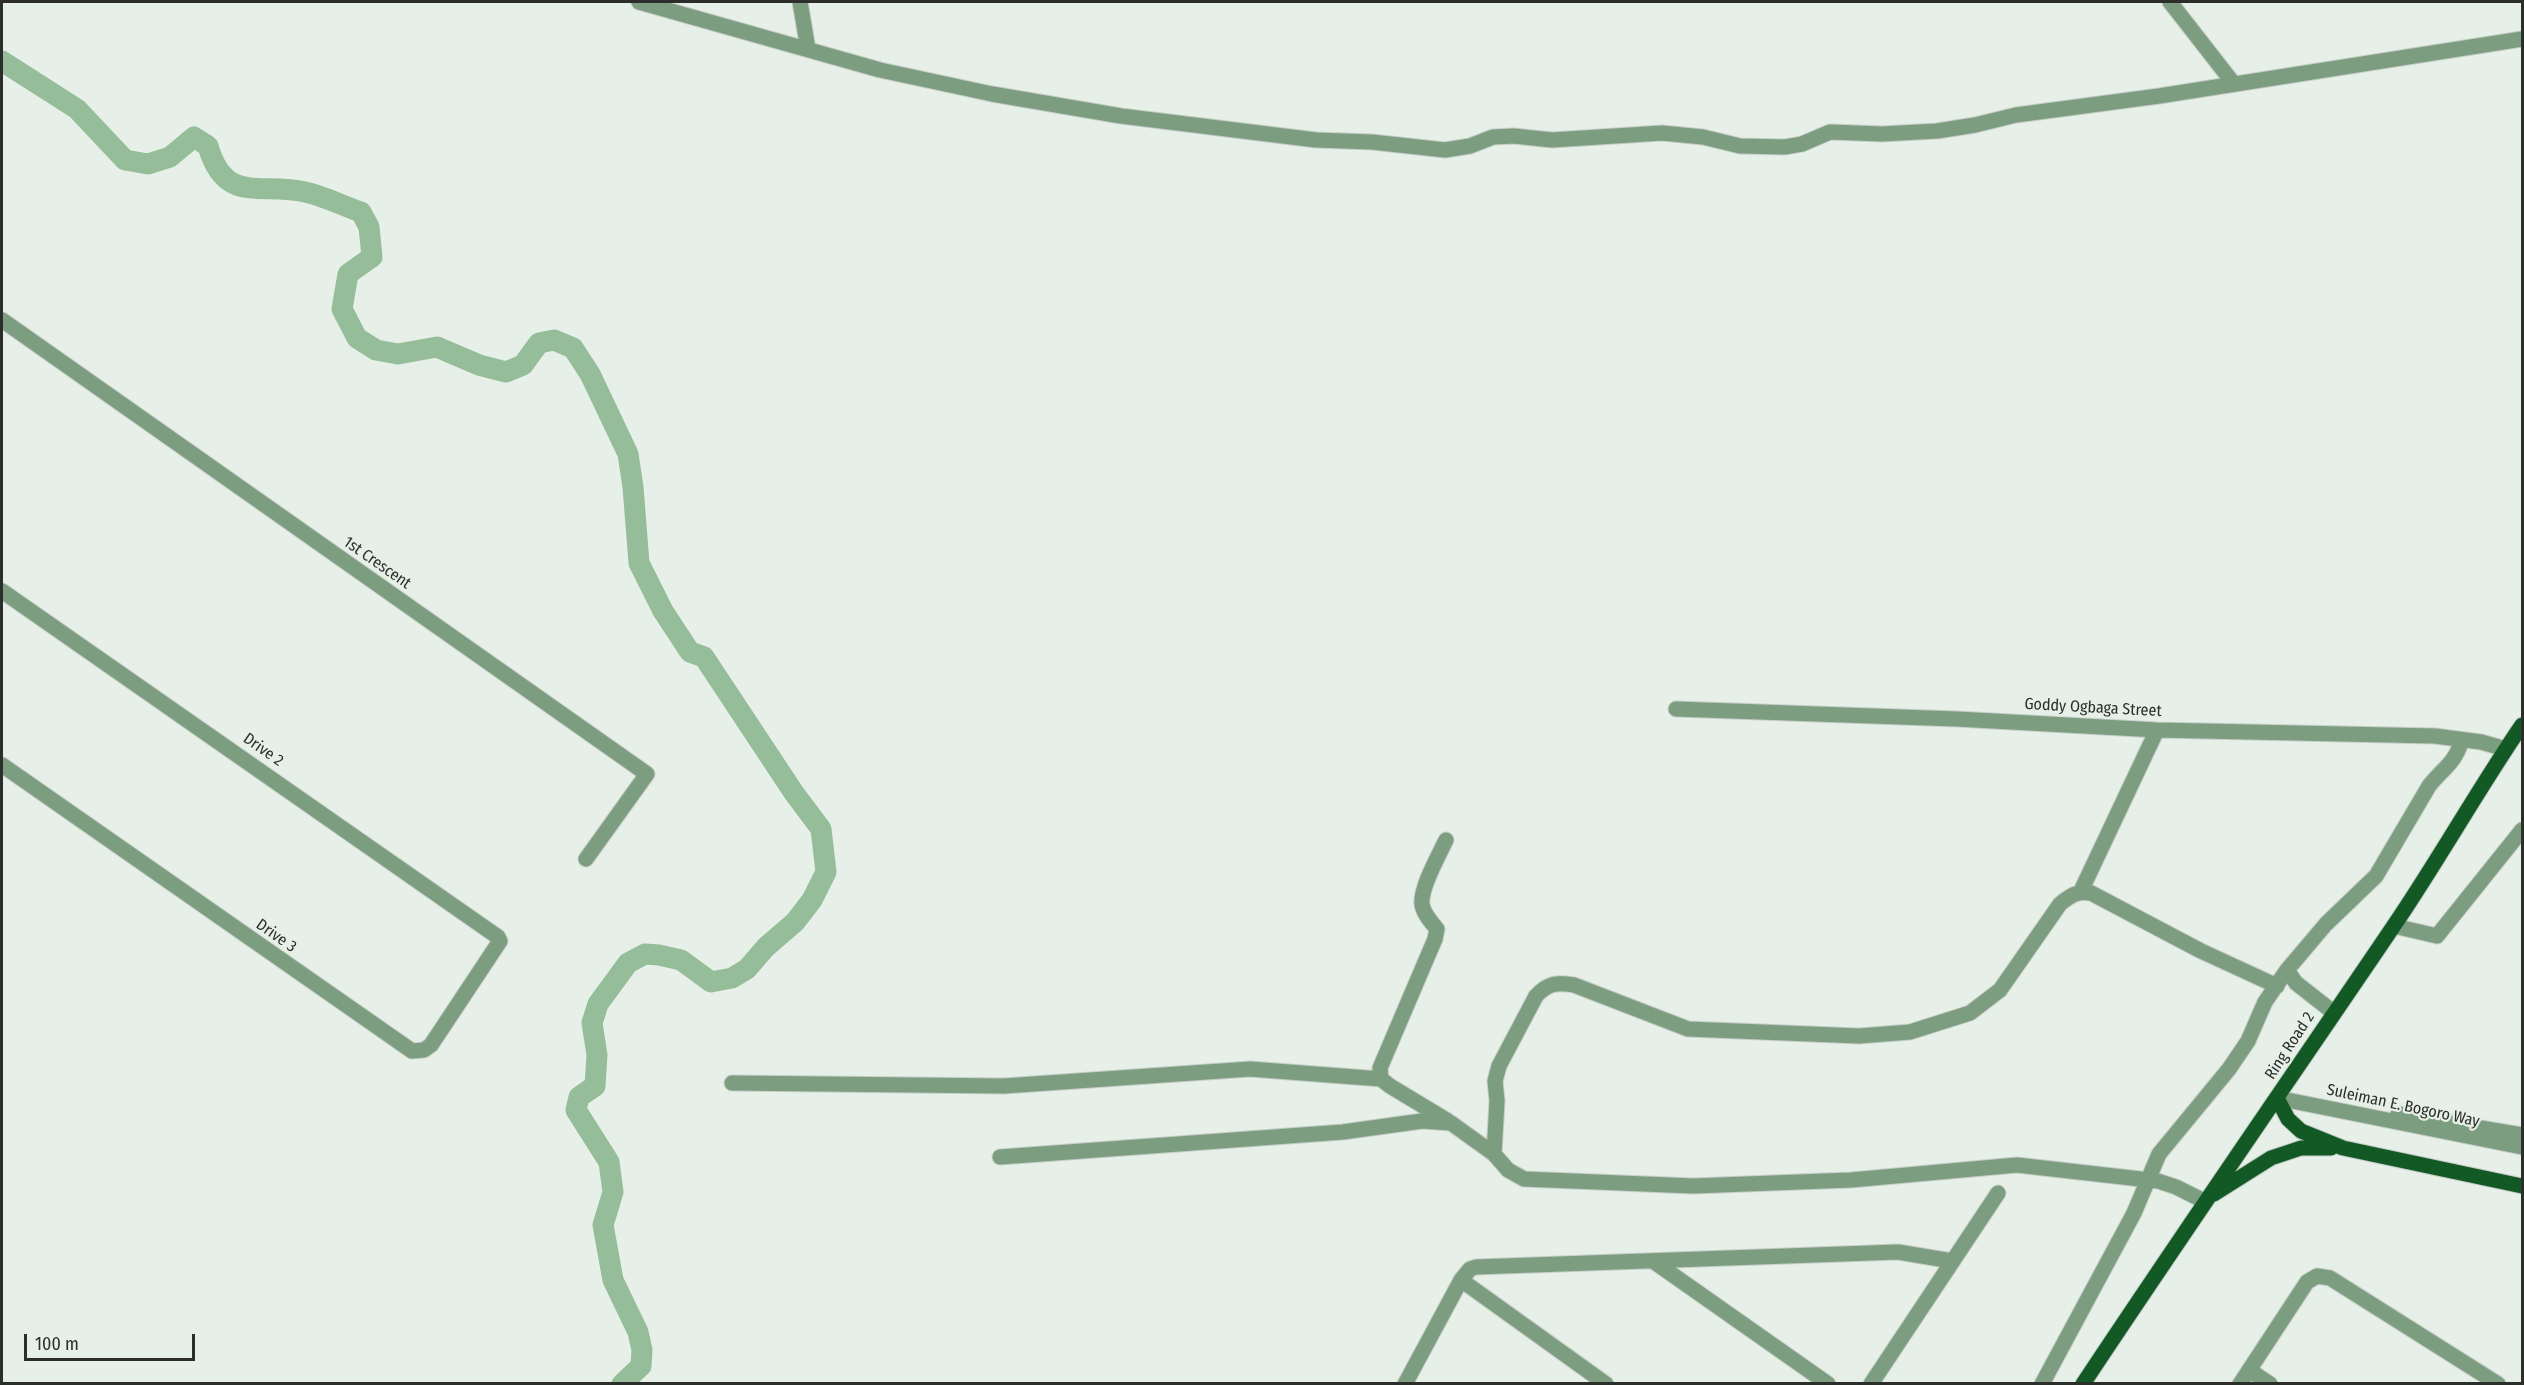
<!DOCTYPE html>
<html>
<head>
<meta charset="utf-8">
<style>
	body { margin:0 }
	#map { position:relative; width:2524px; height:1385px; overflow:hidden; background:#e7f0e8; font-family:"Fira Sans Condensed",sans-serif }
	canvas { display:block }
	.frame { position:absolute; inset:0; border:3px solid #2b2e2b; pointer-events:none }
	.scale { position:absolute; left:24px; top:1334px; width:171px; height:27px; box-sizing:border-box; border:3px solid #2b2e2b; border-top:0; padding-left:8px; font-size:18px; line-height:21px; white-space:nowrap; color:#2b2e2b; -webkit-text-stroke:4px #e7f0e8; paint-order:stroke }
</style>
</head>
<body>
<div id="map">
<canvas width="2524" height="1385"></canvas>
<div class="frame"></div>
<div class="scale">100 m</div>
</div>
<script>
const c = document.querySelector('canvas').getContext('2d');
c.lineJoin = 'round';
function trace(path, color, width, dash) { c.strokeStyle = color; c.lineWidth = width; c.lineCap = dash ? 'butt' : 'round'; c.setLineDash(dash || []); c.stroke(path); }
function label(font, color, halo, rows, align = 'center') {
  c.font = font + ' "Fira Sans Condensed",sans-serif'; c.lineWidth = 4.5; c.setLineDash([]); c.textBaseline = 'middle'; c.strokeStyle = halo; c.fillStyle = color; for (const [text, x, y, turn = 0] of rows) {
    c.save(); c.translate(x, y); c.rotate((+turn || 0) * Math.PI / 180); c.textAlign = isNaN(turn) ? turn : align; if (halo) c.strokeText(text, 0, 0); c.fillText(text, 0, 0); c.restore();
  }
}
const river = new Path2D(`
	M2 61 77 109 125 160 148 164 170 157 194 137 208 146C225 205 260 182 305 192 324 196 343 206 361 212L369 227 372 257 348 274 342 309 357 338 376 350 398 354 437 347 479 365 506 372 523 365 539 343 554 340 573 348 590 374 628 454 633 487 639 563 663 611 690 652 704 657 794 793 821 829 826 872 812 900 795 922 766 947 747 969 732 978 711 982 681 960 659 955 645 954 628 963 598 1004 592 1023 597 1055 595 1086 579 1097 576 1110 609 1162 613 1192 603 1225 613 1280 638 1332 642 1350 641 1366 622 1384`);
const minor = new Path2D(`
	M639 2 880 70 992 94 1121 116 1316 140 1372 142 1445 150 1470 146 1493 137 1514 136 1552 140 1662 133 1703 137 1740 146 1785 147 1802 144 1830 132 1882 134 1937 131 1975 125 2016 115 2159 96 2522 39
	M800 2 808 49
	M2170 2 2234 84
	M2 320 647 774 586 859
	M2 591 498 937 500 941 431 1045 424 1050 412 1051 2 765
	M1676 709 1957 719 2157 730 2435 736 2481 742 2506 749
	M1446 840C1439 855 1420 888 1422 904 1423 913 1431 922 1437 929L1435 939 1380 1068 1381 1079 1390 1086 1448 1121
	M2081 891 2157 730
	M2394 926 2437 936 2522 830
	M2287 970 2326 924 2376 876 2429 786C2444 767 2454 765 2462 740
	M732 1083 1004 1086 1250 1069 1381 1079
	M2277 1098 2522 1147
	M2398 1114 2522 1135
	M1494 1154 1497 1101 1495 1081 1499 1066 1536 996C1548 983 1557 982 1574 985L1688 1029 1859 1036 1910 1032 1970 1013 2000 990 2060 904C2071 895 2077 891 2091 893L2201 951 2277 986
	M1000 1157 1343 1132 1422 1121 1451 1123 1494 1154 1508 1170 1524 1179 1693 1186 1851 1180 2017 1165 2158 1181 2176 1187 2204 1201
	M1653 1261 1828 1384
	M1461 1280 1606 1384
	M2249 1370 2270 1384
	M1405 1384 1461 1280 1470 1269 1476 1267 1898 1252 1952 1261
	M1871 1384 1998 1193
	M2042 1384 2134 1213 2159 1154 2229 1069 2248 1041 2265 1002 2287 970 2296 983 2333 1012
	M2240 1384 2307 1282 2317 1276 2330 1278 2498 1384`);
const major = new Path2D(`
	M2277 1098 2288 1119 2301 1131 2343 1148 2522 1186
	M2214 1194 2271 1158 2301 1148H2331
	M2083 1384C2185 1230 2290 1079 2393 927 2438 861 2477 791 2522 725`);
const streetNames = [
	["1st Crescent",377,563,35],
	["Goddy Ogbaga Street",2093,708,3],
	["Drive 2",263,750,35],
	["Drive 3",276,936,35],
	["Ring Road 2",2290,1046,-57],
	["Suleiman E. Bogoro Way",2403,1106,12]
];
trace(river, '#96bd9a', 21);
trace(minor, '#c5cdc6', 17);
trace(major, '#c5cdc6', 17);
trace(minor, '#7c9d80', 15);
trace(major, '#135926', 15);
label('16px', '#2b2e2b', '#e7f0e8', streetNames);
</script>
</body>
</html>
